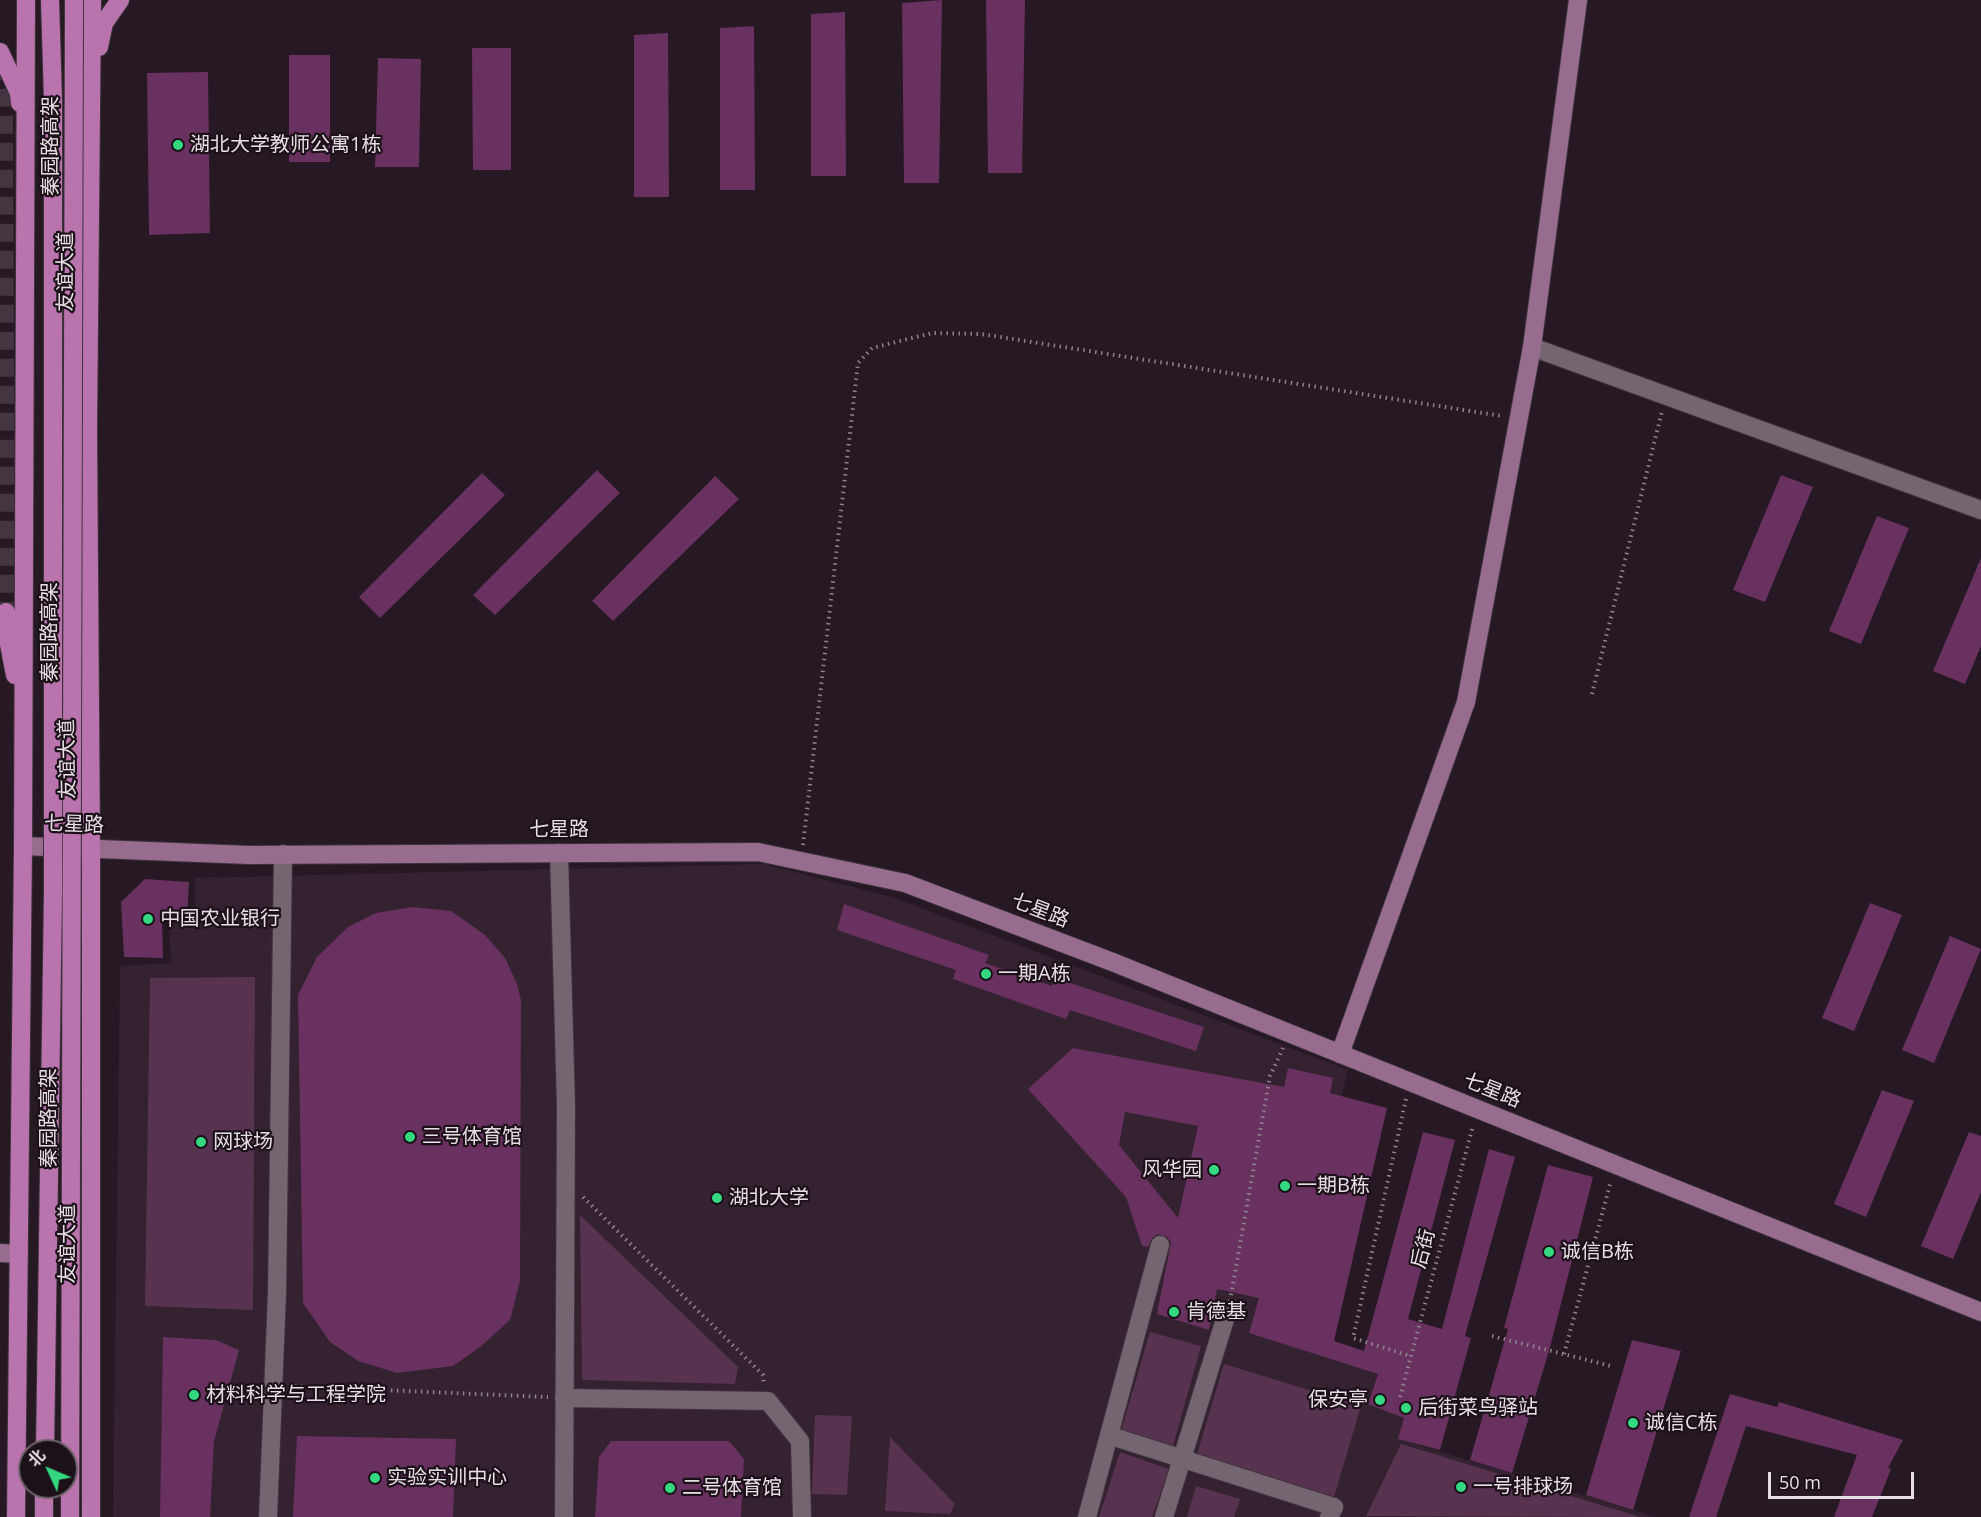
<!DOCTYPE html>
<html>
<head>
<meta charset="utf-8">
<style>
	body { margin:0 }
	#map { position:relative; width:1981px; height:1517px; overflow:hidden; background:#261923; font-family:"Open Sans","Noto Sans SC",sans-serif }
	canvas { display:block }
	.north { position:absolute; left:18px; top:1439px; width:60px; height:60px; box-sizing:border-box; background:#1c1019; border:2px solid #6d626a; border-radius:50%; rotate:314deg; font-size:16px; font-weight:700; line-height:24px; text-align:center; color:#e7dde4 }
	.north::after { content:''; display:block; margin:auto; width:21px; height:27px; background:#34d881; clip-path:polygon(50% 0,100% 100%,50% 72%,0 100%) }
	.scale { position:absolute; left:1768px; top:1472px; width:146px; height:27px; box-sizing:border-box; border:3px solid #e7dde4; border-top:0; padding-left:8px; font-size:18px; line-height:21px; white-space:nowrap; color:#e7dde4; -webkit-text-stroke:4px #1c1019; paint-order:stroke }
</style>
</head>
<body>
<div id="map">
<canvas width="1981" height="1517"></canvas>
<div class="north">北</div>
<div class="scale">50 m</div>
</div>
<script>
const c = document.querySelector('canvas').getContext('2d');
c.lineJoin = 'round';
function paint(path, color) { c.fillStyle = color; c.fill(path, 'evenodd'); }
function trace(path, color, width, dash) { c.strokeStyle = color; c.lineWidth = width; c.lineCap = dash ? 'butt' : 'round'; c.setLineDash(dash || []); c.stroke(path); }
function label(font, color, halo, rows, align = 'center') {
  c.font = font + ' "Open Sans","Noto Sans SC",sans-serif'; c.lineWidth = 4.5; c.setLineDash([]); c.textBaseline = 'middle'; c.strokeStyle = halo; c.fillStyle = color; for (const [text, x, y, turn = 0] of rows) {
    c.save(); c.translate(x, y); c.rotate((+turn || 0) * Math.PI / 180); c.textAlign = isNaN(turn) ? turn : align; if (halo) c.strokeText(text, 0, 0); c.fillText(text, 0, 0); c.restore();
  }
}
const built = new Path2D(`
	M763 864 892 897 1348 1070 1287 1326 1383 1357 1373 1389 1410 1400 1399 1439 1656 1517H113L120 966 171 963 169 923 195 921V878Z`);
const green = new Path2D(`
	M255 977 253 1310 145 1306 150 978Z
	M580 1215 738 1367 735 1384 582 1380Z
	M1150 1332 1201 1346 1173 1446 1121 1431Z
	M1224 1364 1361 1406 1334 1497 1197 1454Z
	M815 1415 852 1416 847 1495 812 1494Z
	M890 1437 955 1504 950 1514 885 1511Z
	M1401 1444 1640 1517 1366 1516Z
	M1120 1452 1169 1469 1152 1517H1099Z
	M1196 1486 1240 1499 1234 1517H1187Z`);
const building = new Path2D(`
	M942 0 939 183H904L902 3Z
	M986 0H1025L1022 173H988Z
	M845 12 846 176H811V14Z
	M754 26 755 190H720V28Z
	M668 33 669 197H634V35Z
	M472 48H511V170H473Z
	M289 55H330V162H289Z
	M378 58 421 59 419 167H375Z
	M208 72 210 233 149 235 147 73Z
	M597 470 620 493 495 615 473 595Z
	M482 473 505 495 380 618 359 597Z
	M1781 475 1813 487 1765 602 1733 590Z
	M715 476 739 499 613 621 592 601Z
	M1877 516 1909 528 1861 644 1829 631Z
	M1981 558V646L1965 684 1933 671Z
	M145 879 189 882 187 917 162 921 163 958 124 957 121 902Z
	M1870 903 1902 915 1854 1031 1822 1018Z
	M844 904 989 955 985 963 1052 986 1055 978 1204 1027 1196 1051 1070 1010 1066 1019 953 979 956 970 837 930Z
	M412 907 451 911 485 935 505 958 517 984 521 1000 520 1281 510 1320 480 1347 453 1366 397 1373 358 1361 330 1342 303 1303 298 995 317 957 348 927 376 913Z
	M1950 936 1981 949 1934 1063 1902 1050Z
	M1073 1048 1284 1087 1288 1068 1333 1078 1330 1093 1387 1108 1334 1341 1364 1351 1423 1132 1455 1140 1408 1319 1442 1329 1489 1149 1515 1157 1465 1336 1471 1338 1440 1450 1398 1439 1404 1418 1368 1404 1378 1374 1249 1333 1259 1298 1217 1289 1209 1330 1157 1314 1171 1242 1167 1237 1158 1234 1152 1238 1148 1247 1142 1246 1126 1197 1028 1089ZM1125 1112 1198 1126 1178 1218 1119 1145Z
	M1882 1090 1914 1101 1866 1217 1834 1204Z
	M1969 1132 1981 1136V1192L1953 1259 1921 1246Z
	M1548 1165 1593 1177 1549 1351 1512 1473 1470 1460 1508 1329 1504 1328Z
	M163 1337 216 1340 239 1350 214 1441 210 1517H160Z
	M1632 1340 1681 1351 1633 1510 1586 1495Z
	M1730 1394 1777 1407 1779 1402 1903 1440 1888 1468 1891 1469 1872 1517H1834L1857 1455 1746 1426 1716 1517H1689Z
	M297 1436 456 1439 453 1517H293Z
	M611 1441H729L744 1459 741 1517H595L599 1457Z`);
const primaryTunnel = new Path2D(`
	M0 62 4 117 6 612`);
const path = new Path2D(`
	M1592 694 1662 411
	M803 845 858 363 872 348 932 333 981 334 1502 416
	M1406 1099 1353 1338 1410 1356
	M583 1197 763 1375 764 1385
	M1230 1301 1270 1076 1283 1048
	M1492 1336 1611 1366
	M1564 1354 1611 1181
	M289 1386 548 1397
	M1400 1397 1473 1126`);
const street = new Path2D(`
	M1532 347 1981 510
	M559 853 566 1106 564 1517
	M564 1398 768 1401 800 1441 802 1517
	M1111 1436 1334 1507 1329 1517
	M268 1517 277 1293 283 854
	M1087 1517 1160 1245
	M1164 1517 1226 1316`);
const secondary = new Path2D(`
	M23 846 249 855 758 852 905 883 1115 963 1981 1312
	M1340 1054 1466 702 1532 347 1578 0
	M0 1253 19 1254`);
const primary = new Path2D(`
	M99 47 104 23 120 0
	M0 52 19 93 20 103
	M6 612 8 639 15 675
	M16 1517 23 846 26 0
	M44 1517V1487
	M91 1517V848L88 429 92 0`);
const primaryBridge = new Path2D(`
	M45 1451 53 892V100L50 0
	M70 1517 74 0`);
const markers = [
	[178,145,6,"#34d881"],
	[148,919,6,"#34d881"],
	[986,974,6,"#34d881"],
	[410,1137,6,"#34d881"],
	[201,1142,6,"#34d881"],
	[1214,1170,6,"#34d881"],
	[1285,1186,6,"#34d881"],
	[717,1198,6,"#34d881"],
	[1549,1252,6,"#34d881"],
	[1174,1312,6,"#34d881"],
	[194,1395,6,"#34d881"],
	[1380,1400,6,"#34d881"],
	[1406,1408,6,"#34d881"],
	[1633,1423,6,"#34d881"],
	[375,1478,6,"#34d881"],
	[1461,1487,6,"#34d881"],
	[670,1488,6,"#34d881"]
];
const poiNames = [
	["湖北大学教师公寓1栋",190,145],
	["中国农业银行",160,919],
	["一期A栋",998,974],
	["三号体育馆",422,1137],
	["网球场",213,1142],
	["风华园",1202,1170,"right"],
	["一期B栋",1297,1186],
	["湖北大学",729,1198],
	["诚信B栋",1561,1252],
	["肯德基",1186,1312],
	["材料科学与工程学院",206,1395],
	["保安亭",1368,1400,"right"],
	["后街菜鸟驿站",1418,1408],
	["诚信C栋",1645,1423],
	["实验实训中心",387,1478],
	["一号排球场",1473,1487],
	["二号体育馆",682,1488]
];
const streetNames = [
	["秦园路高架",51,146,-90],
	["友谊大道",66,272,-90],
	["秦园路高架",50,632,-90],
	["友谊大道",68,759,-91],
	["七星路",74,825,2],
	["七星路",559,830],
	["七星路",1040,911,21],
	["七星路",1492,1091,22],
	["秦园路高架",49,1118,-90],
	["友谊大道",68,1244,-90],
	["后街",1424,1249,-75]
];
paint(built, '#342230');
paint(green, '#583350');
paint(building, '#69315f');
trace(primaryTunnel, '#433640', 18, [18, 9]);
trace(street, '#3e343c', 20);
trace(secondary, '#3e343c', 20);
trace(primary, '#3e343c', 20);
trace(path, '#8e838b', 4, [1.5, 4.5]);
trace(street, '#756571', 18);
trace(secondary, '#986c8f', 18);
trace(primary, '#ba74ad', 18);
trace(primaryBridge, '#3e343c', 20, []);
trace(primaryBridge, '#ba74ad', 18);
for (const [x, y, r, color] of markers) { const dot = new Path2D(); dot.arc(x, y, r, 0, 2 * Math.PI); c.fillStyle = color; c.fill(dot); trace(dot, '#1c1019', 2); }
label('20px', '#e7dde4', '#1c1019', poiNames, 'left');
label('20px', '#e7dde4', '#1c1019', streetNames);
</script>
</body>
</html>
